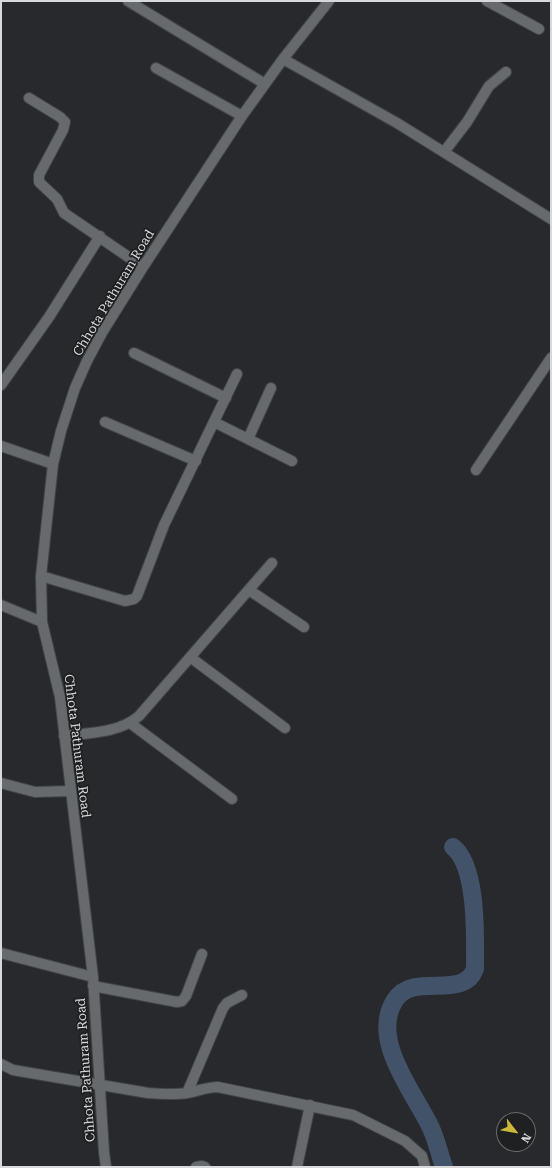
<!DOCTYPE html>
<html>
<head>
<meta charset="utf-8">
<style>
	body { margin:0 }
	#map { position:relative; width:552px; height:1168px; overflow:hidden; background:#27292c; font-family:"Roboto Serif",serif }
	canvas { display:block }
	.frame { position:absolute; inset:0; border:2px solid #d6d8d9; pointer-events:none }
	.north { position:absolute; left:496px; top:1112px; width:40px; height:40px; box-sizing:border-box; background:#1e2022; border:1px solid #686a6b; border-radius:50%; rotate:121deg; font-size:11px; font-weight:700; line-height:16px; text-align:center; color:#d6d8d9 }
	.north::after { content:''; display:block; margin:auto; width:14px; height:18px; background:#ccb939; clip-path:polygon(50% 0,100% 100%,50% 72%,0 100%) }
</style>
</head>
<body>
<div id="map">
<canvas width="552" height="1168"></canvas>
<div class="frame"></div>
<div class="north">N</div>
</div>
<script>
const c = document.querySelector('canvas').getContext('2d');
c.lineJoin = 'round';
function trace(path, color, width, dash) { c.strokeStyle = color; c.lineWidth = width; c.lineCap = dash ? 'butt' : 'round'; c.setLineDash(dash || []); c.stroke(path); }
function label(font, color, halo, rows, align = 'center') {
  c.font = font + ' "Roboto Serif",serif'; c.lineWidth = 3.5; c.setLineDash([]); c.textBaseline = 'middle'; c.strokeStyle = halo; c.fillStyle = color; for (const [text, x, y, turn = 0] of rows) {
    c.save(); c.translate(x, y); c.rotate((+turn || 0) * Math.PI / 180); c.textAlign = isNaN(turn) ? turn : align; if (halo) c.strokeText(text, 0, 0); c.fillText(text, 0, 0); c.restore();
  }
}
const river = new Path2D(`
	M444 1167C439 1153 436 1137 429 1124 412 1090 370 1038 395 1000 414 971 463 1001 475 969 475 938 478 867 453 847`);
const minor = new Path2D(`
	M128 1 265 84
	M487 1 539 29
	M283 59 397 123 551 219
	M156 68 242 116
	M29 98 60 117 65 122 63 130 39 175V182L57 199 64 213 143 267
	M444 152 467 122 489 86 506 72
	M134 353 226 398
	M1 385 49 317 100 236
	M105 422 196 461
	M214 422 292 461
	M248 439 271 388
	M1 446 53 464
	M476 470 551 358
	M41 576 125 601 134 599 137 596 164 525 237 374
	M249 590 304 627
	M1 605 42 622
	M190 657 285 728
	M130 723 232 799
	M64 736C90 733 119 733 139 716L272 563
	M1 783 35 792 70 791
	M1 953 93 977
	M93 986 177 1002 182 1001 186 996 202 954
	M1 1064 13 1070 148 1093C161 1094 174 1095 187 1093 198 1091 207 1087 218 1087L353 1115 405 1141 422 1156 425 1167
	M187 1093 223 1008 227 1003 242 995
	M106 1167 104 1152 93 977 60 697 42 622 41 576 53 464 61 431 75 388 87 361 103 331 143 267 242 116 283 59 329 1
	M196 1167 202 1166 205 1167
	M297 1167 310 1105`);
const streetNames = [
	["Chhota Pathuram Road",114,293,-59],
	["Chhota Pathuram Road",77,746,83],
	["Chhota Pathuram Road",86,1070,-94]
];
trace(river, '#425269', 18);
trace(minor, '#434547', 12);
trace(minor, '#676a6d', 10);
label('13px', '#d6d8d9', '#1e2022', streetNames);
</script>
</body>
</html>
